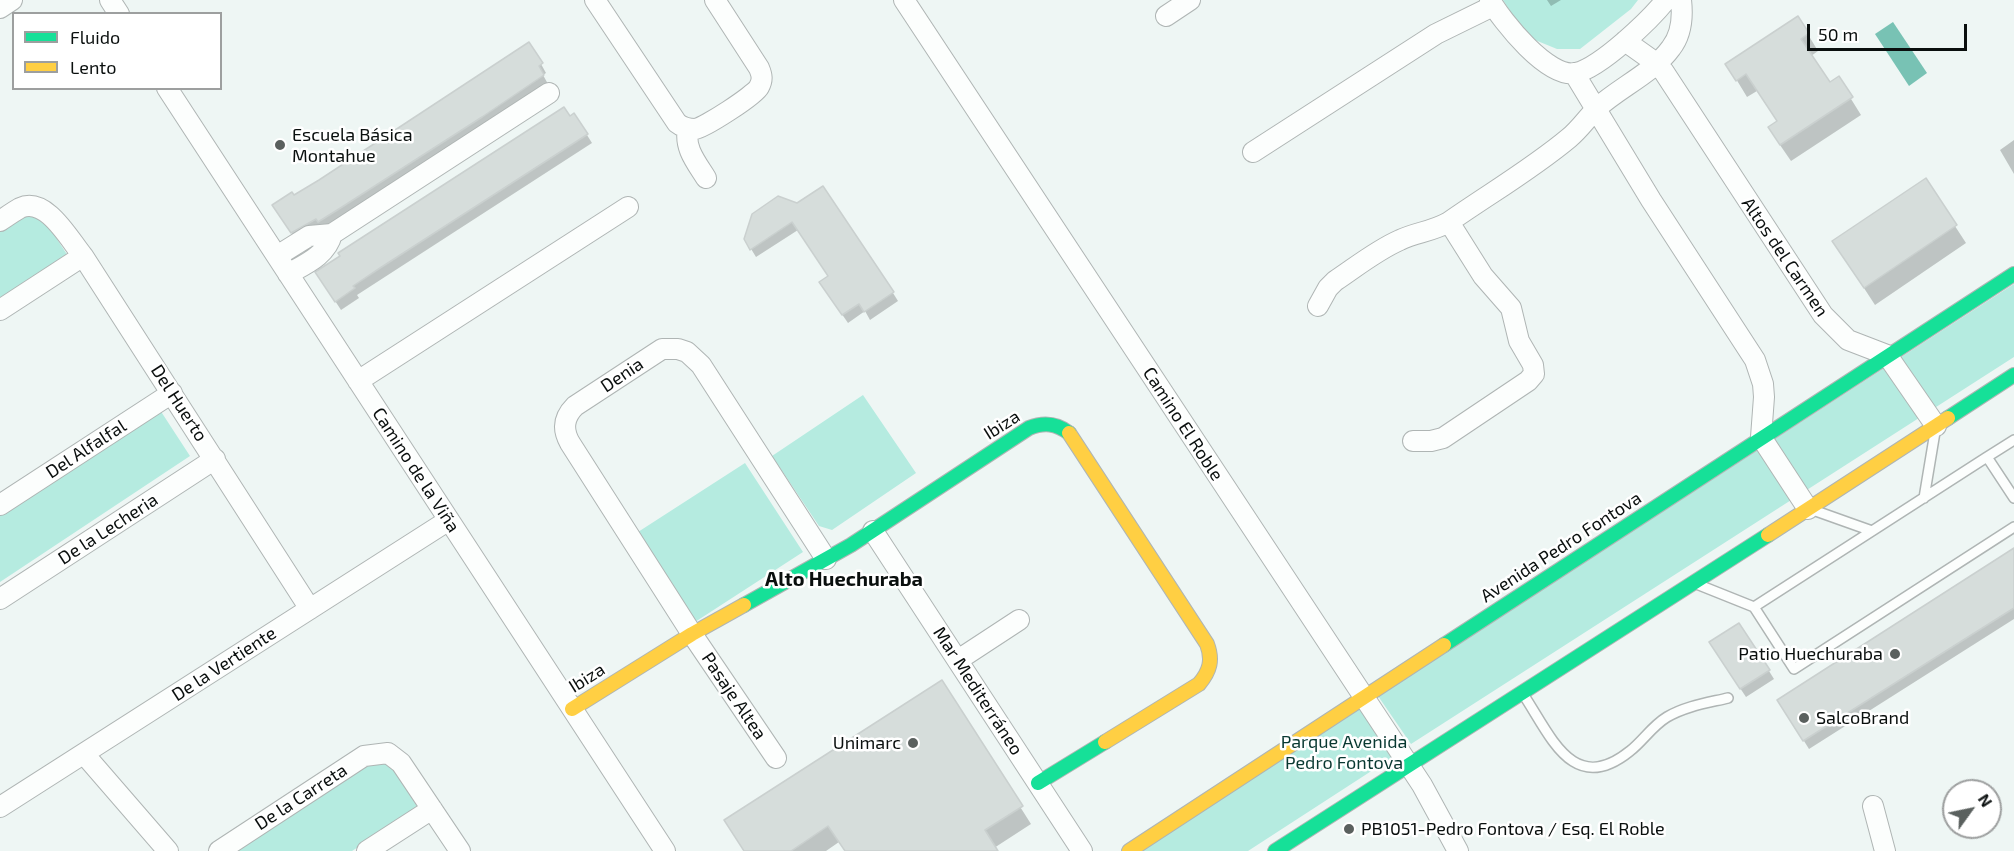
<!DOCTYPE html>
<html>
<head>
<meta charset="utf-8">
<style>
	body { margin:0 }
	#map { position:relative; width:2014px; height:851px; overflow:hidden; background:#eef6f4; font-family:"Exo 2",sans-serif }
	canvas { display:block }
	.legend { position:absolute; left:12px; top:12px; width:210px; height:78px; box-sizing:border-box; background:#fff; border:2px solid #9d9f9f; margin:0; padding:8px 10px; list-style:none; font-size:18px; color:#0a0f0e }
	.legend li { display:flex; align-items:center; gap:12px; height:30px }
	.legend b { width:30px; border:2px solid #9d9f9f }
	.north { position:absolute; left:1942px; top:779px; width:60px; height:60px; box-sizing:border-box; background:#fff; border:2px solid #9d9f9f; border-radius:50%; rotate:57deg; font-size:16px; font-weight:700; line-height:24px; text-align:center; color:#0a0f0e }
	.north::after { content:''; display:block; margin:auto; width:21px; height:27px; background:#5a605e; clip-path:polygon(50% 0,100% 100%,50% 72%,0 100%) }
	.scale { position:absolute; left:1807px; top:24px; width:160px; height:27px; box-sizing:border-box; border:3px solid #0a0f0e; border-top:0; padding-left:8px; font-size:18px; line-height:21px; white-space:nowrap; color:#0a0f0e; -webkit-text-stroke:4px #fff; paint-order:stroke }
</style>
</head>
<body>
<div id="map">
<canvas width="2014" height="851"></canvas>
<ul class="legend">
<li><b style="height:8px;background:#16e098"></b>Fluido</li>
<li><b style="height:8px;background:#ffcf43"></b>Lento</li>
</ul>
<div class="north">N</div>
<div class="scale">50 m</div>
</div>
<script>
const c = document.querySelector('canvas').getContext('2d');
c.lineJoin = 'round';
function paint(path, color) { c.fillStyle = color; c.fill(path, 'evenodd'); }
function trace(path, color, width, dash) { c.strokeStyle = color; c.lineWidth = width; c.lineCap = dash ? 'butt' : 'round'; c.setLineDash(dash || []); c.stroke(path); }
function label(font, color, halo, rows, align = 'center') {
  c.font = font + ' "Exo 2",sans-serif'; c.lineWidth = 5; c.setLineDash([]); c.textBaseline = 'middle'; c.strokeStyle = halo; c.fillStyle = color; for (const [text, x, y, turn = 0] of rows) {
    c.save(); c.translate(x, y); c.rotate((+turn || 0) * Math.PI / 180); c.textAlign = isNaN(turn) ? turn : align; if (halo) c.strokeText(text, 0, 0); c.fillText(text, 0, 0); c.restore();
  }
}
const green = new Path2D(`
	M1503 0H1638L1631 9 1580 49H1557L1535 40 1515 19Z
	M26 214 42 216 68 256 0 300V231Z
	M2014 284V357L1411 744 1378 696Z
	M863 395 916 473 832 530 819 526 772 456Z
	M160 410 190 456 0 582V515Z
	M745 463 803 552 695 622 638 532Z
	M1358 707 1393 757 1248 851H1140Z
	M383 760 392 767 421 806 352 851H235L367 763Z`);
const water = new Path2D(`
	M1893 22 1927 73 1909 86 1875 34Z`);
const shadow = new Path2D(`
	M1547 0H1561L1551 6Z
	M1798 18 1818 51 1811 56 1829 84 1838 78 1861 115 1791 161 1780 145 1778 122 1757 91 1747 97 1727 64Z
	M541 64 546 73 543 75 548 84 324 230 297 241 279 214 294 197Z
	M587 135 592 143 357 295 359 298 341 310 322 281Z
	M2014 140V174L2000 150Z
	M1925 180 1966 243 1875 305 1834 242Z
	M778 197 893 293 898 301 870 320 865 311 848 323 826 291 829 277 798 230 756 257 745 239Z
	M2014 550V619L1809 749 1784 709Z
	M1716 652 1769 671 1774 679 1746 697Z
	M941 682 1031 824 994 848 997 851H845L839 842 826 851H745Z`);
const building = new Path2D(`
	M1798 16 1809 33 1801 39 1830 82 1839 76 1853 97 1780 145 1768 127 1777 121 1746 74 1736 81 1725 64Z
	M529 42 543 63 539 66 544 75 482 117 342 207 318 222 316 219 291 233 272 205 292 192 294 195 319 180Z
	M564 107 570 116 574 113 588 134 380 268 353 286 355 288 335 302 315 272 340 256 338 253Z
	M1926 178 1957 225 1864 288 1832 241Z
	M823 186 894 292 864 312 859 304 842 315 819 282 828 276 792 222 750 250 744 239 752 214 778 196 797 203Z
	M2014 548V608L1803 741 1777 700Z
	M1739 623 1770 670 1740 689 1709 642Z
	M942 680 1023 806 985 830 998 851H845L828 826 791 851H744L724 820Z`);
const lane = new Path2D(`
	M1987 457 2014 440
	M1924 498 1935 432
	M2014 498 1987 457 1754 607 1794 669 2014 527
	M1813 510 1872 531
	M1699 585 1754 607
	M1523 694C1551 736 1573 797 1630 751 1643 741 1652 726 1667 717 1686 706 1707 703 1728 698`);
const street = new Path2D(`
	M110 0 119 14
	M595 0 677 123C682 127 688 129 695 129 704 128 755 95 759 87 763 80 762 75 759 68L715 0
	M904 0 1422 785 1458 851
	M1490 0C1502 21 1548 79 1576 73 1601 67 1650 20 1666 0
	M0 8 12 0
	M1166 16 1190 0
	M1625 41 1656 63 1664 72 1823 315 1848 340 1887 355 1936 426
	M1574 73 1651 200 1755 360 1763 384 1764 397 1761 437 1808 509
	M167 88 665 851
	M688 129C684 148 696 162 706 178
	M1253 152 1436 34 1493 6
	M0 221C6 217 13 212 20 208 46 196 69 239 83 256L310 609
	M277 256 309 236 332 234 549 93
	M288 274C306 264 327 255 332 234
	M1318 306 1328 288 1335 281C1356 267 1377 250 1400 240 1417 232 1431 232 1449 222 1489 194 1532 169 1569 138 1580 129 1587 118 1597 108 1620 87 1653 73 1671 48 1682 34 1683 17 1681 0
	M0 310 83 256
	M358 381 628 207
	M1413 441H1431L1443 438 1528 381 1534 374 1533 365 1519 341 1511 308 1483 276 1449 222
	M0 505 172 393
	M873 531 1082 851
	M0 599 215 459
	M958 660 1019 620
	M84 754 168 851
	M776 758 692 634 570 443C562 429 564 417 575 406L662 349H678L687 352 701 365 826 559
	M1873 806 1885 851
	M0 807 449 520
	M219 851 364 756 388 753 401 763 460 851
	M367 851 432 809`);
const fast = new Path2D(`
	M1948 418 2014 375
	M744 605 851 545 1029 428C1044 422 1056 423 1069 433
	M1444 645 2014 274
	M1038 783 1105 742
	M1275 851 1768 535`);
const slow = new Path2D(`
	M1069 433 1207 644C1213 660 1210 671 1199 684L1105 742
	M1768 535 1948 418
	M572 709 692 634 744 605
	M1129 851 1444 645`);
const markers = [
	[280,145,6,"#5a605e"],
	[1895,654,6,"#5a605e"],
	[1804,718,6,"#5a605e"],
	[913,743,6,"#5a605e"],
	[1349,829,6,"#5a605e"]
];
const poiNames = [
	["Escuela Básica",292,135],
	["Montahue",292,156],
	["Patio Huechuraba",1883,654,"right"],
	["SalcoBrand",1816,718],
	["Unimarc",901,743,"right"],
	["PB1051-Pedro Fontova / Esq. El Roble",1361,829]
];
const streetNames = [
	["Altos del Carmen",1785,257,56],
	["Denia",622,375,-34],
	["Del Huerto",179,403,57],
	["Camino El Roble",1183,424,57],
	["Ibiza",1002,425,-32],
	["Del Alfalfal",86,449,-33],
	["Camino de la Viña",416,470,57],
	["De la Lecheria",108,529,-33],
	["Avenida Pedro Fontova",1561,547,-33],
	["De la Vertiente",224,664,-33],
	["Ibiza",587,678,-32],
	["Mar Mediterráneo",978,691,57],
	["Pasaje Altea",734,696,56],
	["De la Carreta",301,797,-33]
];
const parkNames = [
	["Parque Avenida",1344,742],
	["Pedro Fontova",1344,763]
];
const neighbourhoodNames = [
	["Alto Huechuraba",844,579]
];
paint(green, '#b5ebe0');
paint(water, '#78c2b4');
paint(shadow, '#0003');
paint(building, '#d6dddb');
trace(building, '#cad0cf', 1.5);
trace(lane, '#afb5b4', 12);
trace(street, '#afb5b4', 22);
trace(fast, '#afb5b4', 16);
trace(slow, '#afb5b4', 16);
trace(lane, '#fcfefd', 9);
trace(street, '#fcfefd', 20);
trace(fast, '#16e098', 14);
trace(slow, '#ffcf43', 14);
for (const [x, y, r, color] of markers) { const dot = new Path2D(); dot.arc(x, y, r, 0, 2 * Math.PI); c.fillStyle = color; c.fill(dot); trace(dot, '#fff', 2); }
label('18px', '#0a0f0e', '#fff', poiNames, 'left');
label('18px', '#0a0f0e', '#fff', streetNames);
label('18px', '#083831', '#fff', parkNames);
label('bold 20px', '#0a0f0e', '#fff', neighbourhoodNames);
</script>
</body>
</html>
